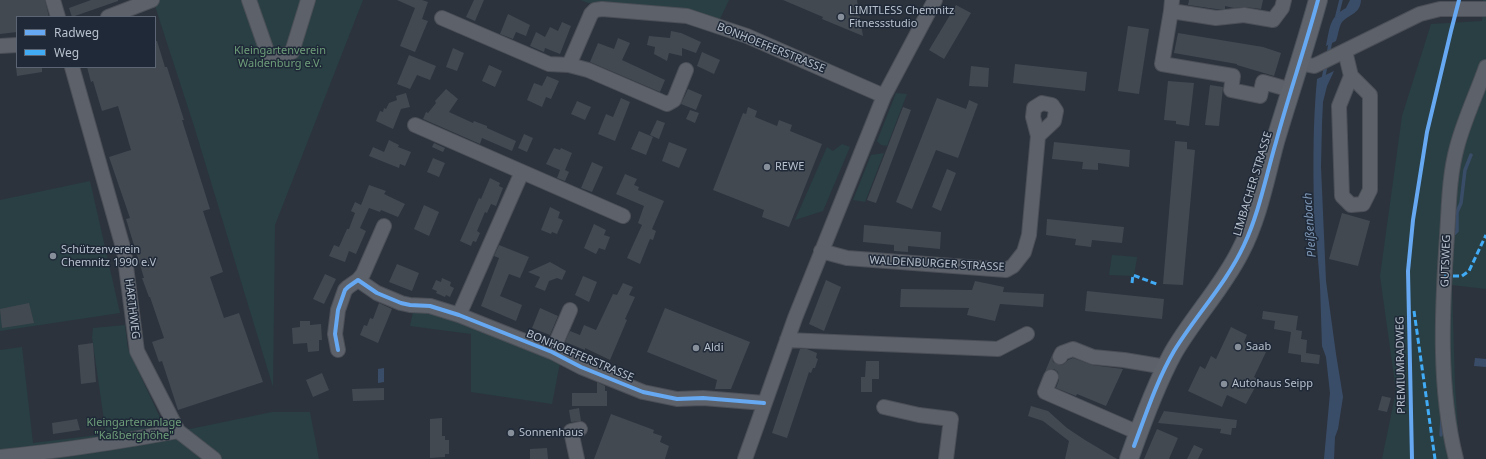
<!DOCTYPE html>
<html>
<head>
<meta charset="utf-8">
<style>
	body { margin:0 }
	#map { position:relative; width:1486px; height:459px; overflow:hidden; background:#2c333d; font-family:"Noto Sans",sans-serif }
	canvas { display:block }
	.legend { position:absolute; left:16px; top:16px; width:140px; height:52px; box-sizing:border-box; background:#1f2938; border:1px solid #5c6573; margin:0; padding:5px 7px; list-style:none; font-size:12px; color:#b7c0cc }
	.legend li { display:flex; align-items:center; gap:8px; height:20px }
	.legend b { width:20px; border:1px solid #5c6573 }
</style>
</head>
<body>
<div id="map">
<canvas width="1486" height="459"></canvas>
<ul class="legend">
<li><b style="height:5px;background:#66a8f1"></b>Radweg</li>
<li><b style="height:5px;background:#42abf6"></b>Weg</li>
</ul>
</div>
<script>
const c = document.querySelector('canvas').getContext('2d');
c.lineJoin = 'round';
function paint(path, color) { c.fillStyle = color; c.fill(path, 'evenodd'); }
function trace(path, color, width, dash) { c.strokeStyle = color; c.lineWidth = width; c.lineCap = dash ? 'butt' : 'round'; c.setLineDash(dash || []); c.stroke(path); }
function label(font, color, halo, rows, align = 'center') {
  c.font = font + ' "Noto Sans",sans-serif'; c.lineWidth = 3; c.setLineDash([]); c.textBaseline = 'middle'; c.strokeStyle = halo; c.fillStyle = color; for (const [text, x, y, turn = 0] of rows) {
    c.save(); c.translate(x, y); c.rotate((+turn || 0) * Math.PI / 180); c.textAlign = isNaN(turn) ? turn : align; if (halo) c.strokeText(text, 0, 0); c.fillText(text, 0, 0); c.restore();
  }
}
const green = new Path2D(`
	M153 0H363L275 225 273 387 194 126Z
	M581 0H729L720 19 588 3Z
	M1483 0H1486V289L1452 285 1455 385 1460 459H1382L1396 391 1380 276 1402 116 1431 24 1482 21Z
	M896 93 907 94 887 146 881 145 877 141Z
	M842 144 850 147 823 211 795 220 827 147 833 151Z
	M884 153 865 202 853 200 871 155Z
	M90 181 120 313 0 331V200Z
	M1112 255 1137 257 1134 276 1109 275Z
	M413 312 438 314 560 363 552 404 471 392V334L410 326Z
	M125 325 128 349 164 426 190 429 272 412H310L319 459H0V350L22 347 33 443 106 434 92 337 93 328Z`);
const water = new Path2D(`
	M1350 0H1361C1360 14 1351 13 1342 22 1339 26 1338 36 1336 41L1326 46C1330 28 1329 17 1346 8Z
	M1334 71 1327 86 1323 102 1322 123 1321 167 1326 281 1336 354 1343 397 1338 429 1335 437 1334 459H1324L1330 393 1326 357 1322 346 1320 285 1316 234C1311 226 1314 216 1314 207 1313 164 1313 121 1317 79Z
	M1475 358 1486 359V367L1474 366Z
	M384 368V382L378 383V369Z`);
const stream = new Path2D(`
	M1337 16 1341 0
	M1328 55 1331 39
	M1323 80 1326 65
	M1451 237 1457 231V212L1461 203 1465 170 1471 155
	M1441 435 1442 418`);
const building = new Path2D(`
	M0 0H45L49 17H17V32L0 34Z
	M91 0H118V1L72 17 69 8Z
	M397 0H422L428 2 422 19 428 21 415 52 400 46 415 8Z
	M474 0H484L475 21 466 17Z
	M783 0H857L863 36 822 19 823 17Z
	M1189 0H1263L1261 9 1245 7 1234 8 1225 6V9H1216L1188 5Z
	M956 5 971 13 944 59 929 50Z
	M508 14 530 25 526 36 516 32 513 39 500 34Z
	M562 22 571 26 560 54 545 48 544 52 530 46 536 32 545 37 550 27 558 31Z
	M1128 26 1149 29 1139 94 1118 91Z
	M671 31 681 33 701 42 696 53 682 48V56L669 53 667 61 654 54 655 47 647 45 649 36 670 38Z
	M1178 33 1263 47 1281 53 1274 76 1237 65V64L1174 53Z
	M618 38 630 43 622 60 665 80 660 92 590 62 598 43 614 49Z
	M155 41H157L165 67H167L184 120H182L210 209 203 211 223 272 210 277 224 318 239 313 263 382 178 410 162 361 159 362 152 342 164 338 150 297H149L142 278H144L126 219 130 218 109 157 131 150 118 106 102 111 93 81 91 82 87 67H155Z
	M453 48 464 53 457 71 446 67Z
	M702 52 720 60 714 74 697 66Z
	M409 55 436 66 430 80 417 75 410 89 397 84Z
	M1015 64 1087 72 1085 91 1013 83Z
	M489 65 502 71 495 87 482 81Z
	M971 66 989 68 988 87 969 86Z
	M16 67H42V72L17 76Z
	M547 76 559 81 551 99 546 97 542 107 527 100 534 83 542 86Z
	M1168 81 1194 83 1189 126 1176 124V121L1164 120Z
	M1210 85 1223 87 1219 126 1205 125Z
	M446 89 458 99 449 112 473 123 474 121 487 126V128L516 141 512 151 482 138 480 144 423 119 426 112 428 113 436 103 435 101Z
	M688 89 702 95 696 110 681 104Z
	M406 93 410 107 401 109 393 129 376 121 380 111 383 112 384 108 386 109 389 103 397 100 396 96Z
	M621 98 630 102 615 141 598 134 606 114 613 117Z
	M937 98 966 109 969 100 978 104 958 158 936 150 912 209 896 202Z
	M577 101 591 107 585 120 571 114Z
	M748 107 757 111 755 117 777 126 779 120 792 125 790 131 822 144 789 227 762 217 764 210 713 190 743 113 746 114Z
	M903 107 911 110 876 203 867 200Z
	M690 110 699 113 695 123 686 119Z
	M657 120 665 123 659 139 650 135Z
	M639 131 653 137 646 155 631 149Z
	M524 134 533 138 527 152 518 148Z
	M389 140 399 145 398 147 411 152 405 166 400 164 399 168 369 156 373 147 384 152Z
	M1175 141 1187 142V149L1195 150 1183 285 1163 284Z
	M669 142 687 149 679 168 662 161Z
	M1054 142 1130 150 1129 167 1098 163V170L1082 169 1083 162 1052 159Z
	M434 143 445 148 443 152 432 147Z
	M554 148 560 150 561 148 572 153 565 170 569 172 565 181 557 178 560 170 546 164Z
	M433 158 445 163 439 177 427 172Z
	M592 162 603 167 592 192 581 188Z
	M947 169 956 173 941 211 932 207Z
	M625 174 637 179 634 185 639 187 638 190 664 201 652 229 656 231 653 240 650 239 640 264 627 258 642 225 638 223 644 206 616 194Z
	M490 178 500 183 499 186 503 188 496 206 491 204 487 213 485 212 477 231 480 233 476 242 473 241 471 246 460 241 479 198 481 199Z
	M369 185 386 191 384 194 405 204 398 217 381 210 380 212 369 208 360 228 366 231 356 254 349 251 345 262 329 256 334 245 339 247 347 229H349L355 213 351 211 355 202 361 205Z
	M424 205 439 212 429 236 414 229Z
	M550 207 560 212 558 218 563 220 557 234 552 232 551 234 541 230Z
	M1342 213 1370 221 1358 266 1329 259Z
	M1047 219 1124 227 1122 243 1092 240 1091 247 1075 245 1076 239 1046 235Z
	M594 224 606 230 604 235 610 237 605 250 599 248 596 254 584 248Z
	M864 225 941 232 940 249 908 246V252L894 251V245L863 242Z
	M499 245 529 257 520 278 509 274 500 296 522 305 516 321 481 306 499 258 494 256Z
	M550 262 566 271 562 280 557 278 549 281 545 291 535 287 540 277 528 272Z
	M397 264 419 273 412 291 389 282Z
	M325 274 336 279 324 304 313 299Z
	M583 276 597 282 589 302 575 295Z
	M442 278 451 282 450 286 454 288 450 297 446 295 445 297 436 293 437 291 432 289 436 280 441 282Z
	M826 280 841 287 824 331 809 324Z
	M975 281 1004 287 1003 292 1044 294 1043 307 1000 304 995 321 967 315 969 308 900 307 901 289 972 290Z
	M623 283 633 287 629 295 635 297 625 319 627 320 610 360 585 348V350L565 342 570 331 580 335 584 325 596 330 613 294 617 295Z
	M1087 291 1164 299 1162 319 1085 311Z
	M29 303 34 323 2 328 0 309Z
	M379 303 392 309 378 343 360 335 364 325 367 326 370 318 373 319Z
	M540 308 558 316 550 335 532 328Z
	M665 308 750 342 731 389H715L717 380 647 352Z
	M1263 311 1298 316 1296 330 1302 331 1301 339 1307 340 1306 353 1320 355 1319 364 1301 362V355L1288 353 1291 332 1274 329 1275 321 1262 319Z
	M300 321H310V325L321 324 322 340H319V351L308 352 307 343 293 344 292 328 300 327Z
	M1231 327 1247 335 1244 342 1266 352 1254 377 1259 380 1246 404 1227 395 1222 407 1188 391 1200 366 1205 369 1211 356 1216 359Z
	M93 343 96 382 81 384 78 345Z
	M800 349H807L817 353 816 358 818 359 815 368H813L811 373 809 372 787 438 772 433Z
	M1052 355 1053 362 1060 365 1064 364 1068 360 1073 358 1092 365 1123 369 1106 406 1077 394 1076 396 1056 388 1059 380 1058 372 1054 369H1050L1045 372Z
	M866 361H879V379H872V392H861V377H865Z
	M322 373 329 390 313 397 306 380Z
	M597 382 605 386V391H607V406H572V393H597Z
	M384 388V400L353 401 352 389Z
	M1382 396 1391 398 1387 412 1378 410Z
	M1031 406 1048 411 1067 428 1085 440 1117 459H1065L1069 441 1043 421 1028 416Z
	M579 408 581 421 571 422 569 410Z
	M1164 411 1237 420 1236 428H1232L1231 435 1220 433 1221 429 1158 423Z
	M611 414 654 430 653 433 662 436 660 442 669 446 665 459H594Z
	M442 418V436H445V440H449V454H445V457L430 458V419Z
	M77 419 80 430 53 434 52 423Z
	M1157 429 1178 438 1169 459H1144Z
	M1194 445 1203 449 1198 459H1187Z
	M547 448 548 459H530V449Z`);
const minor = new Path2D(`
	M53 0 58 17
	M249 0 270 60 292 52 308 0
	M1172 0 1171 11 1216 18 1244 15 1273 20 1282 8 1284 0
	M1171 11 1162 64 1233 76 1231 90 1260 96 1263 82 1291 90
	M108 17 152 0
	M442 18 549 64 569 65 588 70 667 104 674 100 686 70
	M0 46 17 45
	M1345 51 1351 76 1370 95V190L1363 204 1351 205 1342 196 1339 106 1351 76
	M1299 63 1314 66 1420 14 1440 9H1486
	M569 65 591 14 595 10 602 9 687 16 747 36 884 96
	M72 67 124 251 137 351 178 431 214 459
	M415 125 623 216
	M821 251 847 258 1006 270 1013 266 1024 252 1029 235 1038 136 1033 117 1034 108 1042 103 1052 105 1056 111 1054 121 1038 136
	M358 280 363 274 384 226
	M459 315 522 172
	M787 340 998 349 1027 334
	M338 350 335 334 338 310 345 290 348 287 358 280 377 293 401 303 410 305 430 306 459 315 552 352 581 367 643 392 677 399 703 398 764 403
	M552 352 570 310
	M1060 357 1062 353 1073 349 1093 357 1124 360 1166 367
	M1051 377 1045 392 1139 433
	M884 407 919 415 951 419 946 459
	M0 457C60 451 119 442 178 431
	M577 459 571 431 580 429
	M745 459 795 318 884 96 935 0
	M1456 459C1438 388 1442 309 1447 236 1449 206 1449 176 1457 147 1464 120 1477 93 1486 67`);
const major = new Path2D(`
	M1129 459C1141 425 1156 384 1173 353 1193 318 1222 288 1240 252 1258 218 1265 179 1275 142 1289 95 1305 48 1318 0`);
const quiet = new Path2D(`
	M1444 276H1462L1469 271 1486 235
	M1132 283 1133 275 1159 285
	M1414 311 1435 459`);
const cycleway = new Path2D(`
	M338 350 335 334 338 310 345 290 348 287 358 280 377 293 401 303 410 305 430 306 459 315 552 352 581 367 643 392 677 399 703 398 764 403
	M1134 446C1146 414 1157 380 1174 351 1196 315 1226 284 1244 245 1259 213 1266 176 1276 142 1289 94 1305 48 1318 0
	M1412 459 1408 271 1413 220 1427 132 1451 31 1459 0`);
const markers = [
	[841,17,4,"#868f9a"],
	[767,167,4,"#868f9a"],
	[53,256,4,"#868f9a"],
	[1238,347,4,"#868f9a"],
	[696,348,4,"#868f9a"],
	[1224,384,4,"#868f9a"],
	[511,433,4,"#868f9a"]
];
const poiNames = [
	["LIMITLESS Chemnitz",849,11],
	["Fitnessstudio",849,24],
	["REWE",775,167],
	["Schützenverein",61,250],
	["Chemnitz 1990 e.V",61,263],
	["Saab",1246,347],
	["Aldi",704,348],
	["Autohaus Seipp",1232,384],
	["Sonnenhaus",519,433]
];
const streetNames = [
	["BONHOEFFERSTRASSE",771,48,22],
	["LIMBACHER STRASSE",1253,184,-73],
	["GUTSWEG",1446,261,-88],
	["WALDENBURGER STRASSE",937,264,3],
	["HARTHWEG",132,309,83],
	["BONHOEFFERSTRASSE",580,356,23],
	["PREMIUMRADWEG",1401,365,-91]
];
const parkNames = [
	["Kleingartenverein",280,51],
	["Waldenburg e.V.",280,64],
	["Kleingartenanlage",134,423],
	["\"Kaßberghöhe\"",134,436]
];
const waterNames = [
	["Pleißenbach",1310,225,-94]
];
paint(green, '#293f43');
paint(water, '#3a4d68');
trace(stream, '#3a4d68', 3.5);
paint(building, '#434951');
trace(minor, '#4b4f57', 16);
trace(major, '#4a5059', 20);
trace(minor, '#5d626a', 14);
trace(major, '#5f646c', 18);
trace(quiet, '#42abf6', 3, [6, 3]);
trace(cycleway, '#66a8f1', 4);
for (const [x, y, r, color] of markers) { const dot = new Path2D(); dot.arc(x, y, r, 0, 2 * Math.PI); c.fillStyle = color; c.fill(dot); trace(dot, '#1f2938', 1.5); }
label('11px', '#b7c0cc', '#1f2938', poiNames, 'left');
label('11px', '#b7c0cc', '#1f2938', streetNames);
label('11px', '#6e9e79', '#1f2938', parkNames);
label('italic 12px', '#7d96b4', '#1f2938', waterNames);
</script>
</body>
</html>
